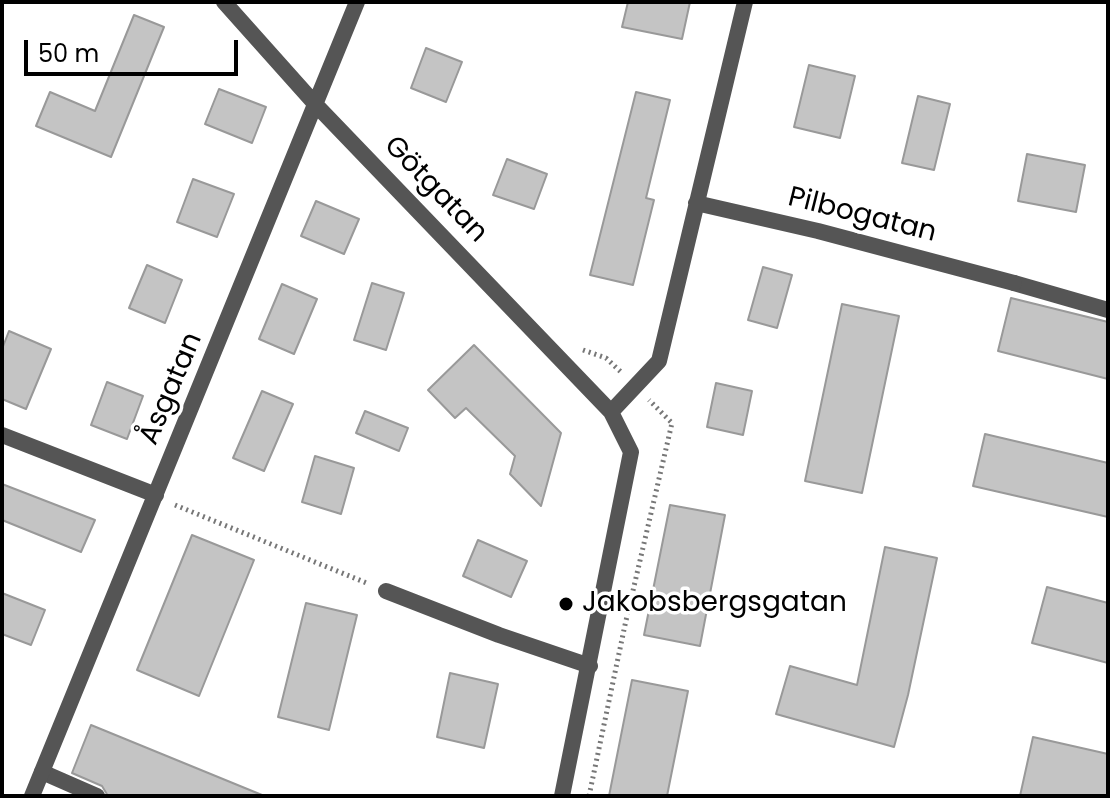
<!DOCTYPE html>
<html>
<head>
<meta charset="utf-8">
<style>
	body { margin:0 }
	#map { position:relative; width:1110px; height:798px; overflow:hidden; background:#fff; font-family:Poppins,sans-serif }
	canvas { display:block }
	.frame { position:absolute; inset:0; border:4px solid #000; pointer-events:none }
	.scale { position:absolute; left:24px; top:40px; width:214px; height:36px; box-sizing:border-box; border:4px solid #000; border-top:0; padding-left:10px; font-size:24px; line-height:28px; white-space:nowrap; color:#000; -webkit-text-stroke:6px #fff; paint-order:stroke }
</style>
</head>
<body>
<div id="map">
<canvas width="1110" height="798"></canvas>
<div class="frame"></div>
<div class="scale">50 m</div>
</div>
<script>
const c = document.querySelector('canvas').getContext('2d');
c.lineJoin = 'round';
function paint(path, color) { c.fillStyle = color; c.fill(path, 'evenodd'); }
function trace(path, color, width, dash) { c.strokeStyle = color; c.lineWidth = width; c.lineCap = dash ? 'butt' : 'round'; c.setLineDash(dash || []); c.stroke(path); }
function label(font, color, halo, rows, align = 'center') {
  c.font = font + ' Poppins,sans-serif'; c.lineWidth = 7; c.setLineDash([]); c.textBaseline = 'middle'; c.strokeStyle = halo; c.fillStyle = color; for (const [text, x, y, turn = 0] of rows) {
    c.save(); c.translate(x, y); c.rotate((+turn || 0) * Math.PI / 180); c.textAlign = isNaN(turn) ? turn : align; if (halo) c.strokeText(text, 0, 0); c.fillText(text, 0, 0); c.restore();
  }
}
const building = new Path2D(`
	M628 2H690L682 39 622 27Z
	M134 15 164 27 111 157 36 126 50 92 95 111Z
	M426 48 462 62 446 102 411 88Z
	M809 65 855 76 840 138 794 127Z
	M219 89 266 107 252 143 205 124Z
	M636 92 670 100 646 198 654 200 633 285 590 275Z
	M918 96 950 104 934 170 902 163Z
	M1027 154 1085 165 1076 212 1018 201Z
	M507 159 547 174 534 209 493 195Z
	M193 179 234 194 217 237 177 222Z
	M316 201 359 219 344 254 301 236Z
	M147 265 182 280 165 323 129 308Z
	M763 267 792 275 777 328 748 320Z
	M372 283 404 293 386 350 354 340Z
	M282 284 317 299 294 354 259 339Z
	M1011 298 1108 322V379L998 351Z
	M842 304 899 316 862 493 805 481Z
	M9 331 51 349 26 409 2 399V349Z
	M474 345 561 433 541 506 510 474 515 456 466 408 455 418 428 390Z
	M107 382 143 396 127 439 91 425Z
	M716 383 752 391 743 435 707 427Z
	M262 391 293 404 264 471 233 458Z
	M365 411 408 428 399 451 356 433Z
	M985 434 1108 463V517L973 486Z
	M315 456 354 468 341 514 302 502Z
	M2 484 95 520 81 552 2 520Z
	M670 505 725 515 700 646 644 635Z
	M192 535 254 560 199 696 137 670Z
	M478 540 527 561 511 597 463 576Z
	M885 547 937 558 908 695 894 747 776 714 790 666 857 685Z
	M1047 587 1108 603V663L1032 643Z
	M2 593 45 610 31 645 2 634Z
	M306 603 357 615 329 730 278 717Z
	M450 673 498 684 484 748 437 737Z
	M632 680 688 691 667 796H609Z
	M91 725 262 795V796H108L102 786 72 773Z
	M1033 737 1108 754V796H1020Z`);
const path = new Path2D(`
	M583 350 606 358 622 373
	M175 505 369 584
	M589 796 625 625 672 423 649 400`);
const lane = new Path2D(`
	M1014 283 1108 310
	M42 772 97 796`);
const street = new Path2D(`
	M224 2 316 105 611 412 631 452 562 796
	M696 203 818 231 1014 283
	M611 412 659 361 745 2
	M2 435 156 495
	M386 591 499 635 590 666
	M32 796 357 2`);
const markers = [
	[566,604,8,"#000"]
];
const streetNames = [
	["Götgatan",435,190,46],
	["Pilbogatan",862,216,14],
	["Åsgatan",172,389,-67]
];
const poiNames = [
	["Jakobsbergsgatan",582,604]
];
paint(building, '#c4c4c4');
trace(building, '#999', 2);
trace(path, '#777', 5, [2, 4]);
trace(lane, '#555', 16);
trace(street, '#555', 16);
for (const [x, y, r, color] of markers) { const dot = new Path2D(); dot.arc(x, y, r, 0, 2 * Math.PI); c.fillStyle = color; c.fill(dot); trace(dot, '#fff', 3); }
label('28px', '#000', '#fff', streetNames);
label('28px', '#000', '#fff', poiNames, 'left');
</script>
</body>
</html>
